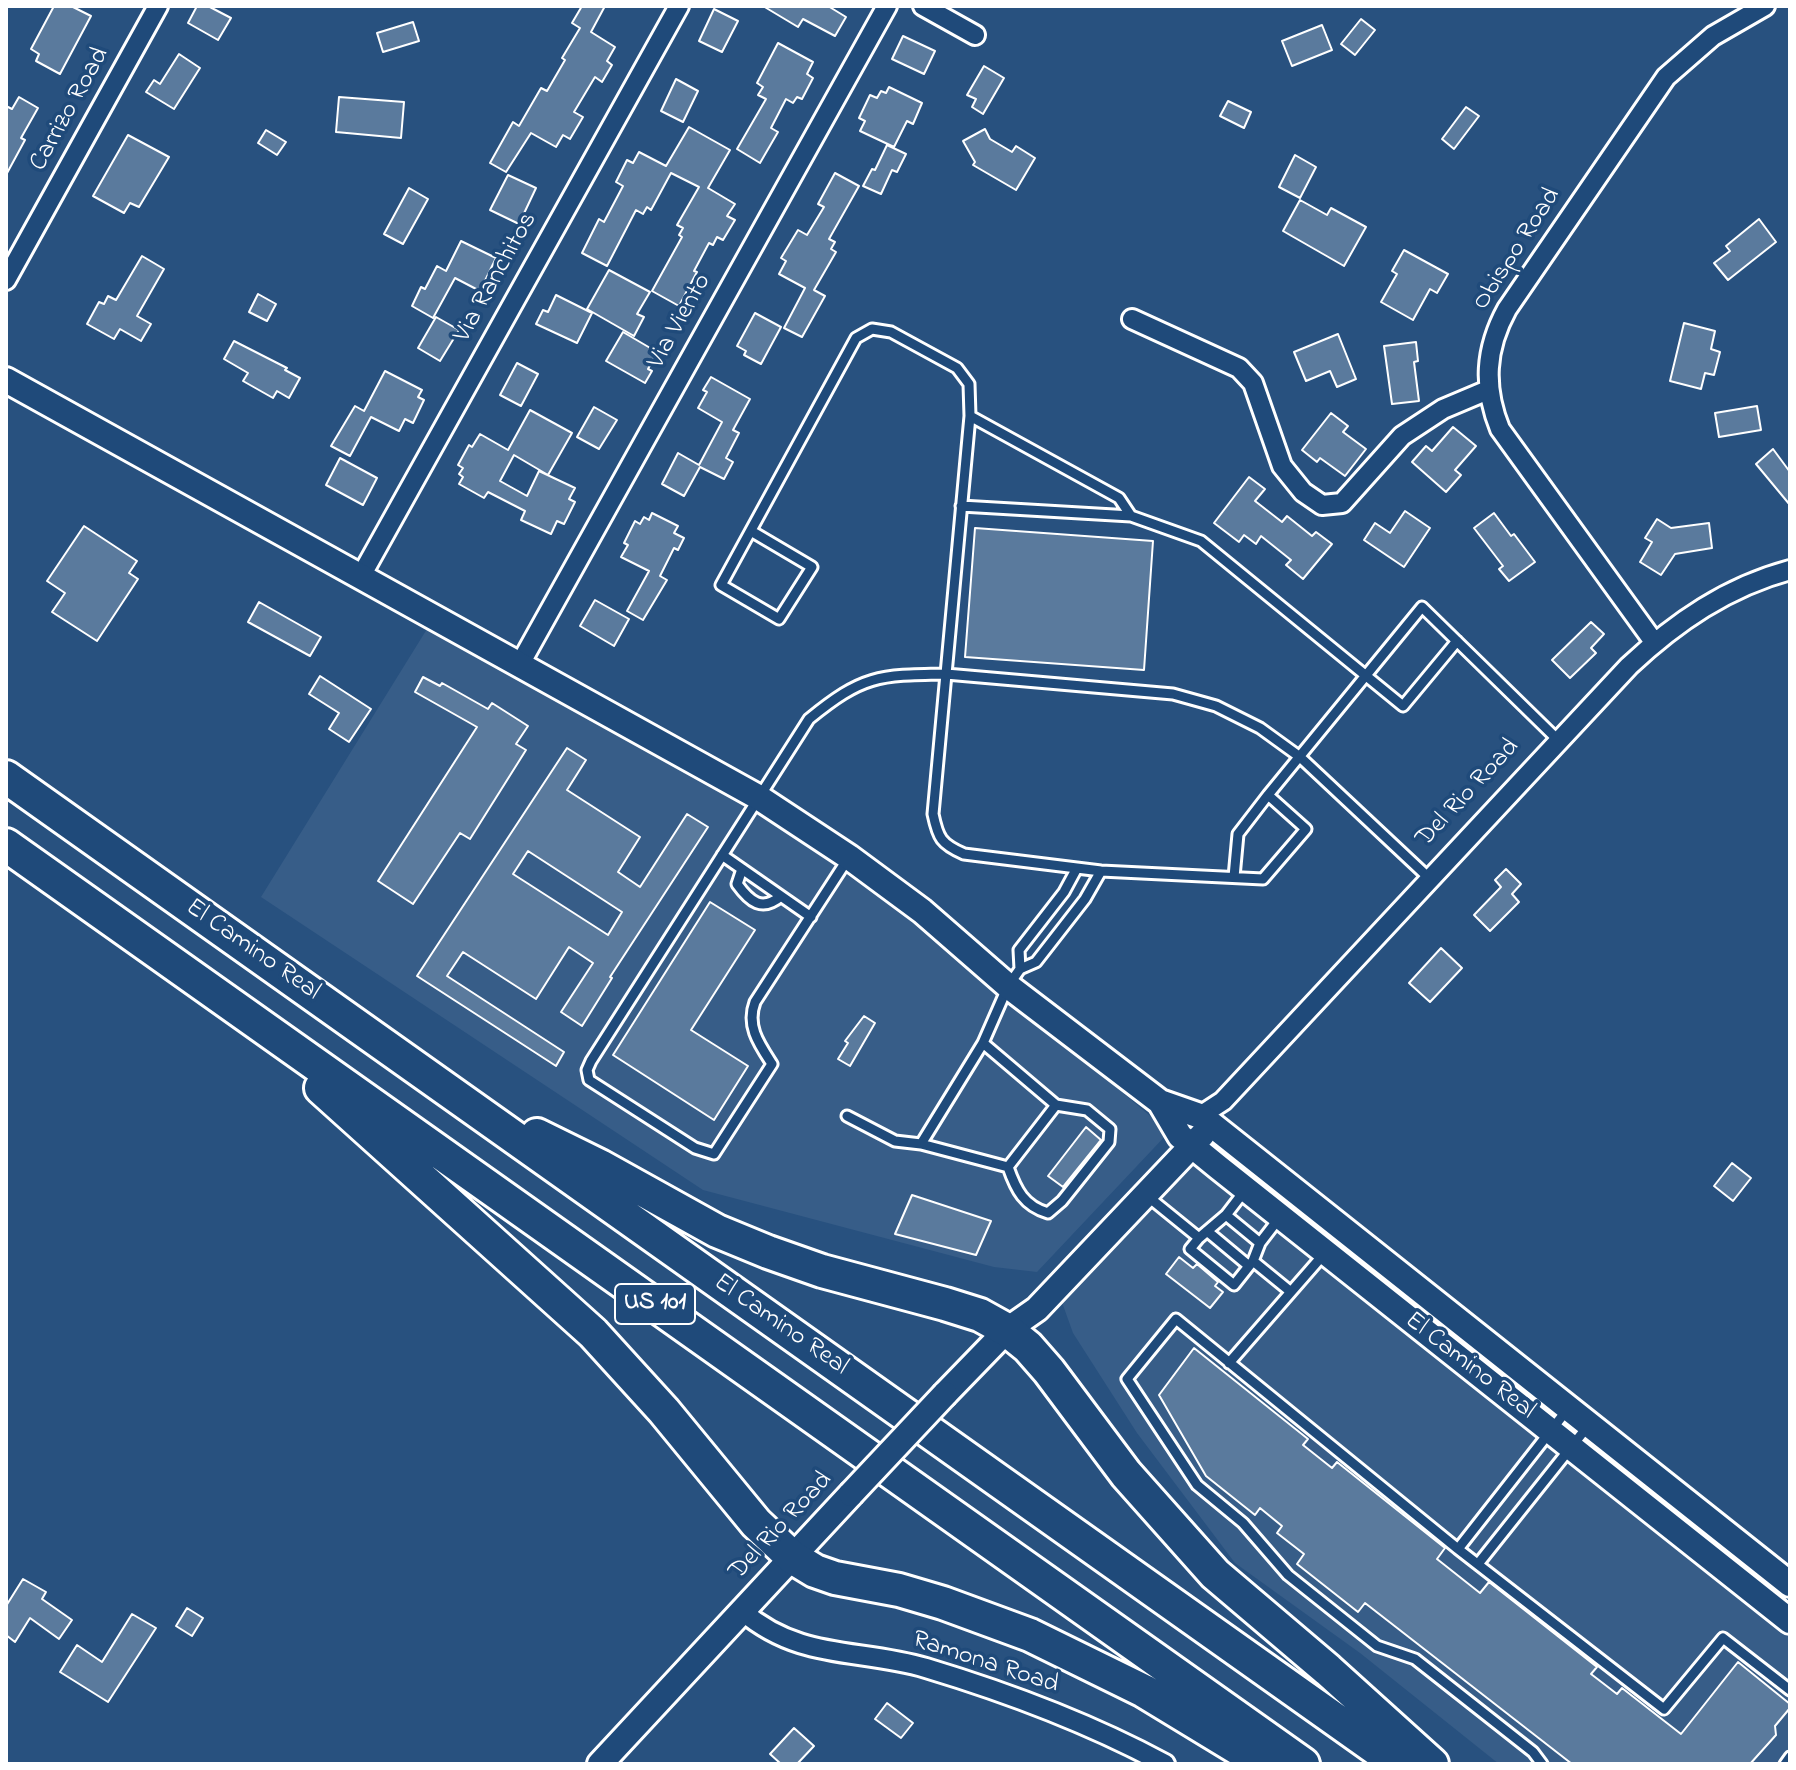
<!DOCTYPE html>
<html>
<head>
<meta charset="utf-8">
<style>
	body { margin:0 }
	#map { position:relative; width:1796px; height:1770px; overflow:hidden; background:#28517f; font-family:"Indie Flower",sans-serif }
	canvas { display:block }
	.frame { position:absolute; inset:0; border:8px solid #fff; pointer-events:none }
</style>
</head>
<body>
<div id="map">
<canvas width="1796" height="1770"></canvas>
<div class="frame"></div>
</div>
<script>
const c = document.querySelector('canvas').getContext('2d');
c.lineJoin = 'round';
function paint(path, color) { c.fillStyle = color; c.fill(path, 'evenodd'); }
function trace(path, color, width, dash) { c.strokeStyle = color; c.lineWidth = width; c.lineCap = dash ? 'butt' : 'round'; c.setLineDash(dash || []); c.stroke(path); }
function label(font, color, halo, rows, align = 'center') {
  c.font = font + ' "Indie Flower",sans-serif'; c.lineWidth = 7; c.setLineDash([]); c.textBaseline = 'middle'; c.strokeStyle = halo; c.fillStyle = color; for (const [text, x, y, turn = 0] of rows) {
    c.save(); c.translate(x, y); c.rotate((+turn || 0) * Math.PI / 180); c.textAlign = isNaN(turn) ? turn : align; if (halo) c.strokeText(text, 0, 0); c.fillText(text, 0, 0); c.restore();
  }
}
const built = new Path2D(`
	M427 629 733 790 884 890 1169 1132 1037 1272 994 1267 703 1190 261 897Z
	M1195 1155 1790 1622V1764H1499L1360 1653 1235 1563 1137 1433 1073 1333 1059 1294Z`);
const building = new Path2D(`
	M54 6H71L91 16 60 74 36 61 39 54 31 49Z
	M197 6H208L231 18 218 40 188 23Z
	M582 6H605L591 32 615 47 607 61 612 65 602 82 595 77 574 112 583 117 570 139 563 135 556 147 531 133 506 172 490 163 513 122 519 126 541 88 547 91 565 60 562 58 580 28 572 23Z
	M763 6H828L846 17 835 36 803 19 798 27Z
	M714 9 738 21 722 52 699 41Z
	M1361 19 1375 30 1355 55 1341 44Z
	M413 22 419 41 383 52 377 33Z
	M1322 25 1332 50 1292 66 1282 41Z
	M903 36 935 51 924 74 892 59Z
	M778 43 813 62 807 74 813 78 802 99 797 97 793 103 786 99 771 128 778 132 760 163 737 149 766 99 758 95 763 87 757 83Z
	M179 54 200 68 174 109 146 92 154 80 160 84Z
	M984 66 1004 78 983 114 972 107 976 99 967 95Z
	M676 79 698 91 683 122 661 111Z
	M889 87 922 103 913 124 907 121 894 147 860 131 865 121 859 118 870 95 877 98 881 91 886 93Z
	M19 97 38 108 21 138 25 140 6 175V106L12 109Z
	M339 97 404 102 401 138 336 132Z
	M1228 101 1251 112 1244 128 1220 116Z
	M1466 107 1479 116 1454 149 1442 139Z
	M689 127 730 150 708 188 735 204 727 216 735 220 723 240 717 237 713 245 709 243 694 271 697 272 679 306 652 291 682 237 679 235 683 228 677 225 699 187 671 173 651 210 647 207 643 214 636 210 607 266 582 253 599 219 604 222 623 186 616 182 627 160 633 163 639 152 666 166Z
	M985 129 990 139 1012 152 1016 146 1035 158 1016 190 973 165 975 162 963 141Z
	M266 130 286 142 277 155 258 143Z
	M128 135 169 157 139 207 130 203 124 213 93 196Z
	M887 145 906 154 897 172 892 170 881 194 863 186 872 169 875 170Z
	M1295 155 1316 167 1300 198 1279 187Z
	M835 173 859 186 829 239 835 242 831 249 836 252 814 290 825 296 802 337 784 328 805 288 779 274 786 261 781 258 798 230 807 235 824 207 818 204Z
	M508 175 536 188 519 224 490 210Z
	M409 188 428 199 403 244 384 234Z
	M1300 200 1327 215 1331 208 1366 227 1344 266 1283 231Z
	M1759 219 1776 242 1728 280 1714 263 1730 251 1726 246Z
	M461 241 496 258 480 291 455 278 433 318 412 306 421 287 425 289 437 266 446 271Z
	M1404 250 1448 274 1437 293 1430 289 1413 320 1381 302 1397 274 1392 271Z
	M142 256 164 269 137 316 151 324 141 341 120 329 114 339 87 324 99 302 104 304 108 296 116 300Z
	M609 270 650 292 637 314 644 317 634 336 587 309Z
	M258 294 276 304 267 321 249 312Z
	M556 295 592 313 577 343 536 324 543 310 548 312Z
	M755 313 781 327 761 364 744 355 746 351 737 346Z
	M436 317 459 330 440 361 418 348Z
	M1684 323 1715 331 1711 349 1720 352 1714 375 1705 373 1701 389 1670 381Z
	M623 332 657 352 648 369 652 371 645 383 606 361Z
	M1338 334 1356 379 1337 387 1330 371 1306 381 1294 352Z
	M234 341 287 368 285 370 300 378 289 398 277 391 273 398 243 381 248 373 224 359Z
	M1416 342 1418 361 1414 362 1419 401 1392 404 1384 346Z
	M517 363 538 374 521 406 500 395Z
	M385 371 422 390 418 397 424 400 413 423 405 419 399 431 371 417 350 456 331 446 355 406 364 411Z
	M711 377 750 399 733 430 739 433 726 458 733 462 724 479 700 467 684 496 662 484 678 453 699 465 722 422 698 408 707 392 703 390Z
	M1757 406 1761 430 1719 437 1715 413Z
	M594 407 617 420 599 449 577 437Z
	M530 410 572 433 548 475 514 455 500 481 527 496 539 471 575 488 569 499 575 502 564 524 557 521 551 534 521 520 525 511 488 492 484 498 459 484 463 477 459 474 463 468 458 465 469 445 472 447 480 434 508 450Z
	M1331 413 1348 426 1343 432 1366 449 1345 476 1320 458 1317 462 1302 450Z
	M1453 427 1476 446 1455 470 1461 475 1446 492 1412 462 1426 446 1432 451Z
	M1773 449 1790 472V505L1756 464Z
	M340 458 377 478 363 505 326 485Z
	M1249 477 1265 489 1255 501 1282 522 1287 516 1312 536 1316 532 1332 544 1303 579 1286 565 1291 560 1261 536 1256 544 1244 535 1239 542 1214 523Z
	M1405 511 1430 528 1404 567 1364 540 1375 523 1390 533Z
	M652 513 678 526 674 533 684 538 678 550 674 548 660 576 667 580 643 620 627 611 649 571 621 557 628 545 624 543 635 521 640 524 644 517 649 520Z
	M1494 513 1511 536 1514 534 1535 562 1509 581 1499 569 1503 566 1474 528Z
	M1657 519 1671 528 1709 523 1712 548 1675 554 1661 575 1640 562 1652 542 1645 538Z
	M84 526 137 561 129 573 138 579 97 641 52 612 65 593 47 581Z
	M975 528 1153 541 1144 670 965 657Z
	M595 600 629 619 614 646 580 626Z
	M259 602 321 637 310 656 248 622Z
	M1591 622 1604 634 1591 648 1596 653 1570 678 1552 660Z
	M320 676 371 709 349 742 329 729 339 713 309 694Z
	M423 677 440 686 442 683 488 709 492 703 528 726 516 744 526 750 470 839 460 833 413 904 378 881 477 727 415 692Z
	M567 748 586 760 567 790 640 837 618 872 640 887 687 814 708 827 610 977 612 978 582 1026 561 1012 593 963 569 947 536 999 463 952 447 976 564 1052 556 1066 417 976ZM528 851 622 912 608 935 513 874Z
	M1506 869 1521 884 1512 894 1519 902 1490 931 1474 915 1501 887 1495 880Z
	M710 902 755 930 691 1030 748 1066 714 1120 613 1055Z
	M1441 948 1462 968 1430 1002 1409 983Z
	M864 1016 875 1023 850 1066 838 1059 848 1043 845 1041Z
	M1086 1127 1101 1140 1063 1187 1048 1176Z
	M1732 1163 1751 1178 1733 1201 1714 1186Z
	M912 1195 991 1221 976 1255 895 1234Z
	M1179 1257 1193 1268 1197 1264 1218 1282 1215 1286 1223 1292 1210 1308 1166 1274Z
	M1194 1348 1308 1439 1303 1445 1332 1468 1337 1462 1445 1548 1437 1559 1480 1593 1489 1582 1597 1667 1591 1674 1617 1694 1622 1688 1681 1734 1738 1662 1790 1704V1708L1775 1726 1776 1735 1750 1764H1572L1365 1603 1358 1612 1297 1564 1304 1554 1277 1533 1282 1526 1260 1508 1255 1515 1206 1476 1159 1395Z
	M23 1579 46 1592 42 1599 72 1620 59 1639 30 1618 15 1642 6 1635V1606Z
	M187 1608 203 1618 192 1636 176 1626Z
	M132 1614 156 1628 108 1702 60 1672 77 1645 102 1662Z
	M887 1703 913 1723 901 1738 875 1719Z
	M794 1728 814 1746 797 1764H781L770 1754Z`);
const lane = new Path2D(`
	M961 506 1131 516
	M751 531 812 567 779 619 721 585 856 338 872 329 891 332 957 368 969 384 970 416
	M1268 795 1422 607 1558 740
	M722 855 811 917
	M849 857 755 1002C746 1026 759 1044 772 1064L714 1154 695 1148 589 1080 587 1070 591 1061 809 719C863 675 878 675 946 674L970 416 1119 498 1131 516 1201 541 1403 706 1457 641
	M742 869 737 884C750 902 762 912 781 896
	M1234 877 1238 834 1268 795 1306 829 1263 879 1101 871 964 854C941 844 938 838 933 814L946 674 1173 694 1216 706 1260 728 1300 757 1429 878
	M1020 969 1019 950 1064 892 1077 868
	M983 1043 1056 1105 1008 1167 921 1144 983 1043 1008 986 1020 969 1036 962 1085 899 1101 871
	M847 1116 895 1141 921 1144
	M1008 1167C1016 1190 1024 1206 1048 1213L1062 1201 1109 1142 1110 1129 1087 1110 1056 1105
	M1146 1195 1199 1238 1190 1249 1234 1285 1253 1261 1291 1292
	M1226 1215 1260 1243
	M1207 1231 1249 1266
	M1199 1238 1226 1215 1246 1189
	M1253 1261 1260 1243 1280 1217
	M1229 1363 1324 1254
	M1458 1549 1567 1410
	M1478 1564 1588 1426
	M1542 1764 1533 1752 1415 1659 1377 1646 1288 1575 1243 1523 1197 1485 1127 1379 1176 1319 1458 1549 1664 1709 1723 1638 1790 1690
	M1785 1764 1790 1757`);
const street = new Path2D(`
	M923 6 975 35
	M6 280 158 6
	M1132 319 1239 368 1253 383 1282 466 1303 492 1322 505 1342 503 1402 436 1443 409 1488 390
	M361 576 679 6
	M1654 642 1500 429C1483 387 1485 349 1507 309L1666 77 1713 36 1765 6
	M520 664 887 6
	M1200 1116 1223 1101 1629 666C1676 622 1727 587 1790 570
	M742 1611C801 1661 858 1648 926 1668 1009 1693 1089 1723 1165 1764`);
const secondary = new Path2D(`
	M6 380 758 797 849 857 922 911 1008 986 1160 1102 1200 1116 1211 1124 1790 1584
	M1160 1102 1180 1136 1218 1167 1790 1621
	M945 1394 1007 1330 1037 1309 1202 1135
	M600 1764 851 1494`);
const highway = new Path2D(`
	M6 777 1398 1764
	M6 845 1303 1764
	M321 1088 593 1333 664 1411 756 1523 792 1557 815 1571 835 1578 899 1590 943 1603 1030 1635 1144 1691 1264 1764
	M537 1135 600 1166 717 1231 768 1252 822 1271 945 1304 980 1315 1007 1330 1028 1347 1049 1371 1126 1474 1215 1574 1328 1670 1432 1764`);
const secondaryBridge = new Path2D(`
	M851 1494 945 1394`);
const shields = [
	[655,1304,80]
];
const shieldNames = [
	["US 101",655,1304]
];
const streetNames = [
	["Carrizo Road",71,110,-61],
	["Obispo Road",1518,250,-57],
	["Via Ranchitos",497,278,-61],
	["Via Viento",681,322,-61],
	["Del Rio Road",1469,794,-47],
	["El Camino Real",252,951,35],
	["El Camino Real",780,1326,35],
	["El Camino Real",1469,1367,38],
	["Del Rio Road",782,1527,-47],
	["Ramona Road",985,1664,18]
];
paint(built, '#375d88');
paint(building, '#5a7a9d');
trace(building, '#fff', 2);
trace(lane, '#fff', 15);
trace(street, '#fff', 24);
trace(secondary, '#fff', 30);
trace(highway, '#fff', 38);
trace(lane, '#1f4a7a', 9);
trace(street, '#1f4a7a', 18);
trace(secondary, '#1f4a7a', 24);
trace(highway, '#1f4a7a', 32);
trace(secondaryBridge, '#fff', 30, []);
trace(secondaryBridge, '#1f4a7a', 24);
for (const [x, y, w] of shields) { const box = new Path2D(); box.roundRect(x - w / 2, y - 20, w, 40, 6); c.fillStyle = '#1f4a7a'; c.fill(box); trace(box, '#fff', 2); }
label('bold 24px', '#fff', null, shieldNames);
label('26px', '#fff', '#1f4a7a', streetNames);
</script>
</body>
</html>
